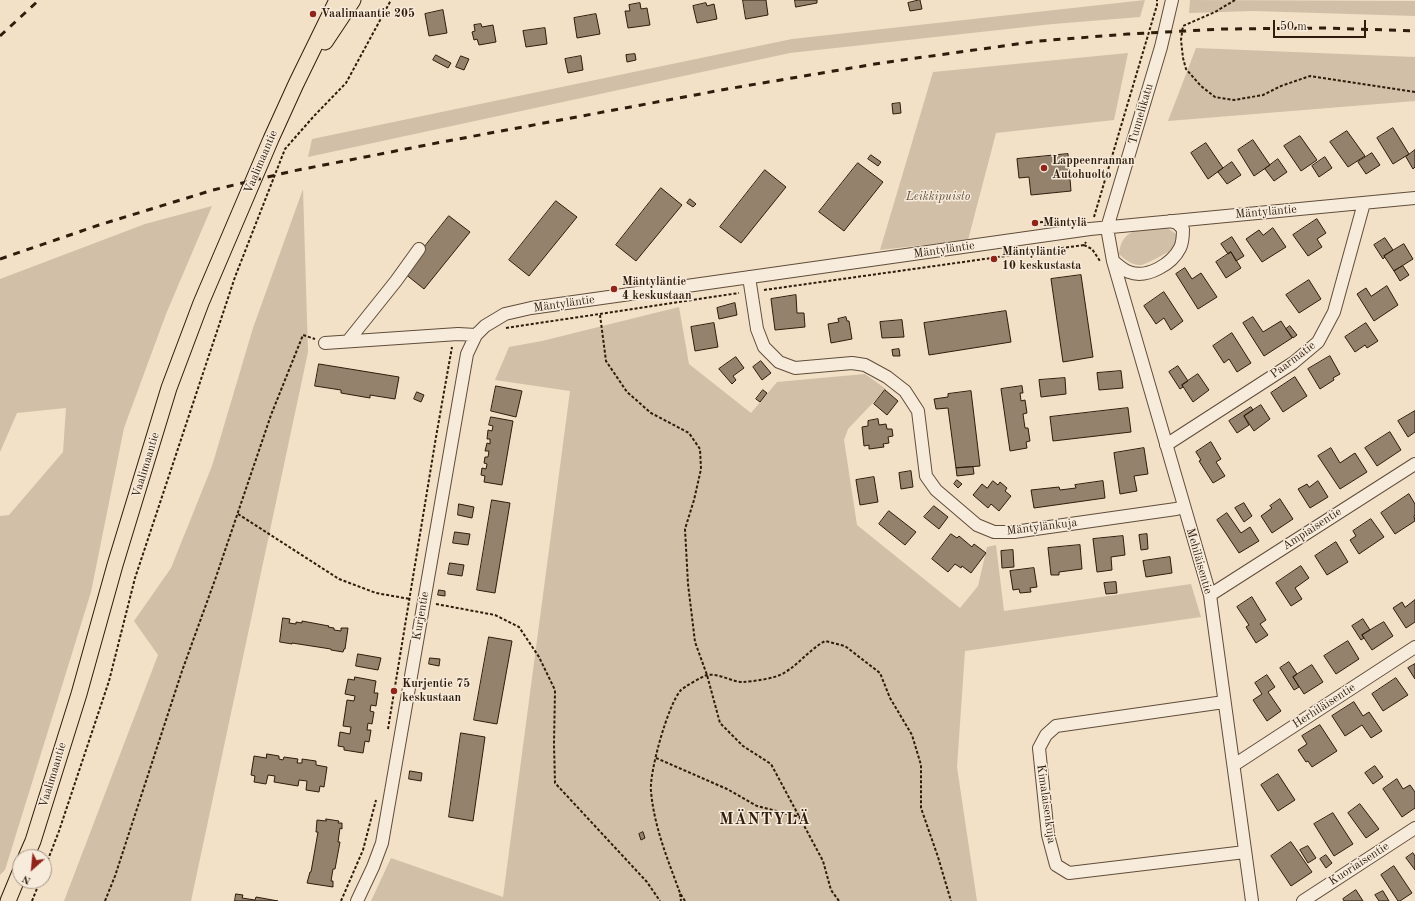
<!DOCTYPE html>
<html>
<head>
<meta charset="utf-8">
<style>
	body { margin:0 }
	#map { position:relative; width:1415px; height:901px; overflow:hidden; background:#f2e0c7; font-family:"Old Standard TT",serif }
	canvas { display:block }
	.north { position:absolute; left:12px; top:849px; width:40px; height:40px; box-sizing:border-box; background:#f7ebdb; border:1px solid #a79888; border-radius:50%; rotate:207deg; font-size:11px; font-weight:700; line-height:16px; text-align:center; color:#2f1c0b }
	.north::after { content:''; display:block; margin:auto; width:14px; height:18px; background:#8f2418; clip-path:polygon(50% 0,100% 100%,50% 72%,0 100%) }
	.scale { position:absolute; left:1273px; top:20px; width:93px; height:18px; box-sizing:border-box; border:2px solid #2f1c0b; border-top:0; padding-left:5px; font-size:12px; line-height:14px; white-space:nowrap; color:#2f1c0b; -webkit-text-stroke:3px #f7ebdb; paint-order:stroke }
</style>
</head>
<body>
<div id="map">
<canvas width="1415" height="901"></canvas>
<div class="north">N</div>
<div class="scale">50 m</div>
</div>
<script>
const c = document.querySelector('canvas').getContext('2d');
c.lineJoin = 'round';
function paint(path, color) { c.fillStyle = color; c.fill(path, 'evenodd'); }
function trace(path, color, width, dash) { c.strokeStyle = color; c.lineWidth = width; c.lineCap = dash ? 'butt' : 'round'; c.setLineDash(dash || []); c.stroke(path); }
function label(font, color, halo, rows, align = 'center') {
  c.font = font + ' "Old Standard TT",serif'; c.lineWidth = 3; c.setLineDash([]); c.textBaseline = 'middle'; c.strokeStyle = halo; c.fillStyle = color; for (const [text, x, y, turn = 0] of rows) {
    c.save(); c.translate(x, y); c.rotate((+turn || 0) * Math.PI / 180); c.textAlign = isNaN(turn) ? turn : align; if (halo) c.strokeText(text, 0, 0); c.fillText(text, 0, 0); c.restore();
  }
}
const green = new Path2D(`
	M1145 0 1140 17 1053 24 790 53 308 157 312 139 792 39Z
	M1190 0 1415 1V16L1253 11 1189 13Z
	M1196 48 1415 57V101L1168 121Z
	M1128 53 1114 120 996 133 968 240 880 250 933 72Z
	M303 189 308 352 191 901H64L158 655 134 621 171 568 212 466 253 328Z
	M212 206 166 314 124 428 91 592 5 870 0 875V516L9 515 63 452 66 408 17 413 0 452V279L145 224Z
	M1168 228 1176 234 1177 240 1176 248C1168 252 1147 264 1141 265 1133 266 1124 259 1119 254 1122 225 1145 230 1168 228Z
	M679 307 689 364 751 413 777 382 865 374 886 389 848 429 844 440 857 525 960 608 978 586 987 547 996 545 1004 611 1191 584 1201 617 965 651 957 767 977 901H371L391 858 503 897 570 391 495 380 509 347 542 341Z`);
const building = new Path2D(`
	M743 0H766L768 15 746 19Z
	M795 0H817V3L796 7Z
	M920 0 922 9 910 11 908 3Z
	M640 3 641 9 647 8 650 25 628 28 625 11H630L629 5Z
	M706 3 707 6 714 4 717 19 697 23 693 6Z
	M443 10 447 33 429 36 425 14Z
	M596 14 600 34 577 38 574 18Z
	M481 24 482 27 493 25 496 42 479 45 477 39 474 40 472 32 475 31 474 25Z
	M545 28 547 44 526 47 523 31Z
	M635 54 636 60 627 62 626 55Z
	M436 55 451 63 448 68 433 60Z
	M461 56 469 59 464 70 456 67Z
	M581 56 583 70 568 73 565 59Z
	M900 103 901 113 893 114 892 104Z
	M1393 128 1409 154 1393 164 1377 138Z
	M1347 131 1365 156 1348 167 1330 142Z
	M1300 136 1317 160 1301 171 1284 146Z
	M1253 140 1270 165 1254 176 1238 150Z
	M1206 143 1223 168 1208 179 1191 153Z
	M1415 150V167L1413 169 1406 157Z
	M1372 153 1380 165 1366 174 1358 162Z
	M1068 154 1071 191 1031 195 1029 177 1019 178 1017 159Z
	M871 155 881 162 878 166 868 159Z
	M1325 157 1332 168 1319 177 1312 166Z
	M1278 159 1287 172 1274 181 1265 169Z
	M1232 162 1241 175 1227 184 1218 172Z
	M858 163 883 182 844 231 819 212Z
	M765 170 786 187 741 243 720 227Z
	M661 188 682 205 636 261 616 245Z
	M690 199 696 204 693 207 687 203Z
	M556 201 577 217 529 276 509 260Z
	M449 216 470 232 424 289 404 273Z
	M1317 219 1326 233 1317 239 1322 247 1308 256 1293 235Z
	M1273 228 1286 247 1262 262 1246 239 1259 230 1263 235Z
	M1232 237 1244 256 1236 261 1231 252 1228 254 1221 244Z
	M1385 238 1393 250 1384 256 1385 257 1383 259 1374 245Z
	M1404 244 1413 259 1394 271 1384 256Z
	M1231 252 1241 268 1226 278 1216 262Z
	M1403 266 1409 275 1400 281 1394 271Z
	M1185 268 1192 279 1201 273 1217 297 1198 309 1176 274Z
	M1081 275 1093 357 1063 362 1051 279Z
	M1309 280 1321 299 1299 313 1286 295Z
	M1387 286 1398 305 1374 321 1357 294 1366 288 1371 296Z
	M1164 292 1183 321 1171 330 1164 318 1156 324 1144 306Z
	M796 295 797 313H804L805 327 775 330 771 299Z
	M735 303 737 315 719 319 717 308Z
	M1006 311 1011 342 929 355 924 323Z
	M846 317 847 321H849L852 339 831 343 828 324 839 322 838 319Z
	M1253 317 1263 332 1281 321 1292 338 1264 356 1243 323Z
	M902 320 904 337 882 338 880 322Z
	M714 323 718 347 695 351 691 327Z
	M1366 323 1378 341 1367 348 1365 345 1355 352 1345 337Z
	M1290 326 1297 335 1293 338 1286 329Z
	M1232 333 1251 363 1237 372 1229 359 1224 363 1213 346Z
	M899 349 900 356H893L892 350Z
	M1330 356 1340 374 1333 378 1334 380 1320 389 1308 369Z
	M736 357 744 368 733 376 736 380 732 384 719 369Z
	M761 361 771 373 762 380 753 367Z
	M319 364 399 377 395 399 370 395V398L341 393V390L315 386Z
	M1178 366 1188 381 1182 385 1183 387 1180 389 1169 372Z
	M1121 371 1123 388 1099 390 1097 373Z
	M1198 374 1209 390 1193 402 1182 385Z
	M1295 377 1307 396 1283 412 1271 393Z
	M1065 378 1066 394 1041 397 1039 380Z
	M496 386 522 391 516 417 491 411Z
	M1022 386 1023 393H1020L1021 401 1025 400 1027 413 1023 414 1025 428H1028L1030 441 1026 442 1027 448 1010 451 1001 389Z
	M763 390 767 393 760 402 756 399Z
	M885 390 898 401 887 415 874 404Z
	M971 391 980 466 956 468 948 408 936 409 934 399 948 397V394Z
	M417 392 424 395 421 402 414 399Z
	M1261 405 1270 419 1254 431 1244 416Z
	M1251 407 1253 410 1244 416 1249 425 1237 433 1229 421Z
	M1128 408 1131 432 1053 441 1050 417Z
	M1415 411V432L1408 437 1398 421Z
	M491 417 513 421 502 485 484 482 485 476 481 475 482 468 486 469 487 464 484 463 485 457H488L489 451H485L487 443 490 444V439H487L488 430 492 431 493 426 489 425Z
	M878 419 879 425 886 424 887 429H892L893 436 888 437 889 443 883 444 884 447 869 449V445L864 446 862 427 868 426V421Z
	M1390 432 1401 450 1377 466 1365 448Z
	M1211 442 1221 459 1216 462 1225 476 1213 483 1199 461 1201 460 1196 452Z
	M1144 448 1148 474 1134 476 1137 491 1120 494 1114 453Z
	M1331 448 1340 463 1355 453 1367 472 1340 489 1318 456Z
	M973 467 974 474 957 476 956 468Z
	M911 471 913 487 901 489 899 473Z
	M874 477 878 502 860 505 856 480Z
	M957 480 962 484 958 488 954 484Z
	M993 481 998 485 1000 482 1007 488 1005 491 1011 496 999 511 991 504 988 508 973 495 982 484 987 488Z
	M1103 481 1105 498 1034 508 1031 490 1059 487 1060 490 1076 488 1075 485Z
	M1318 481 1328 497 1310 508 1298 489 1307 484 1309 487Z
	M1409 494 1415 504V515L1414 516 1415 521 1395 534 1381 513Z
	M1280 499 1293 519 1272 533 1261 516 1272 508 1270 506Z
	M492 500 510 503 495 593 477 590Z
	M1244 503 1252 516 1244 522 1235 508Z
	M459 504 474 507 472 518 458 515Z
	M934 506 948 517 939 529 924 517Z
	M889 511 916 532 905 545 879 524Z
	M1227 513 1241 533 1250 527 1259 541 1239 553 1217 520Z
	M1371 519 1384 537 1359 554 1350 540 1356 536 1353 531Z
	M455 532 470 534 468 545 453 543Z
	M951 534 957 538 959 536 972 547 974 544 986 553 971 573 962 566 961 568 955 564 948 572 932 559Z
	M1147 534 1148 549 1141 550 1139 535Z
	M1123 536 1125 555 1111 557 1112 570 1097 572 1093 539Z
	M1336 542 1348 562 1327 575 1315 556Z
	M1080 545 1082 569 1059 572V575H1051L1048 548Z
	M1013 550 1014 567 1002 568 1001 551Z
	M1170 557 1172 573 1146 577 1143 561Z
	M450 563 464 565 462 576 448 574Z
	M1301 566 1309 578 1295 588 1302 599 1291 606 1276 583Z
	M1034 568 1037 587 1030 588 1031 592 1020 593 1019 589 1013 590 1010 571Z
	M1116 582 1117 593 1106 594 1104 583Z
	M439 590 445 591V596L438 595Z
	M1252 597 1266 620 1260 624 1268 635 1256 643 1246 627 1249 625 1237 607Z
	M1415 600V622L1406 628 1393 608 1402 602 1405 607Z
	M283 618 290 619 289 623 296 624V622L302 623V621L329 626 328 627 334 628V630L341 631V628H348L345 649H344L343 652 331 650V649L292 643V644L280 642Z
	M1363 619 1370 630 1362 635 1364 638 1361 640 1352 626Z
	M1384 622 1393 636 1372 650 1362 635Z
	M489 637 512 641 497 724 474 720Z
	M1348 641 1359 659 1336 674 1324 656Z
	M358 654 381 658 378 670 356 666Z
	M430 658 440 659 439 666 429 664Z
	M1289 662 1297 674 1293 677 1299 687 1294 690 1280 668Z
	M1415 664V679L1408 668Z
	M1312 665 1323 682 1304 694 1293 677Z
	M1267 675 1275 687 1268 692 1281 711 1267 721 1253 700 1262 694 1255 683Z
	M355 677 376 681 374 693H378L376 706 371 705 370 711 374 712 372 724 368 723 367 730H371L369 742 365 741 363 753 344 750V747L338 746 340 732 350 734 351 727 343 726 347 700 354 701 355 696 345 694 348 679 354 680Z
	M1396 678 1408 695 1383 711 1372 694Z
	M1354 702 1363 716 1369 712 1382 731 1371 738 1362 725 1345 736 1332 716Z
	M1320 725 1337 751 1312 767 1308 761 1306 762 1298 750 1307 744 1302 736Z
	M461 733 485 737 473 821 449 817Z
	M267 754 279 756V759L283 760 284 757 298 759 297 763H302V759L316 761V765L327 767 324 787 320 786 319 792 306 790 307 781 299 780 298 786 274 782 275 776 268 775 266 784 254 782 255 776 251 775 254 756 266 758Z
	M1375 766 1383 777 1373 784 1365 773Z
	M410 771 422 773 421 781 409 779Z
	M1278 774 1295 800 1278 811 1261 785Z
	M1397 779 1403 789 1410 785 1415 792V808L1402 817 1383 789Z
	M1360 804 1379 829 1366 838 1348 813Z
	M1333 813 1353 844 1334 856 1314 824Z
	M326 819 339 821 338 823H342V829L340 828 338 842H340L335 869H333L331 881H333V887L307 883 310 872H311L318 832H316L317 820 326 821Z
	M643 832 645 838 641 840 639 834Z
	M1291 842 1312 872 1291 886 1271 856Z
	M1308 846 1316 858 1308 863 1300 850Z
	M1413 853 1415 856V870L1406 858Z
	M1326 855 1332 863 1326 868 1320 859Z
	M1394 866 1412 893 1400 901H1398L1381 875Z
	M1356 890 1363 901H1344L1343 899Z
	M1383 891 1389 901H1379L1375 895Z
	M236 894 243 895 242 898 255 900 256 897 278 901H235Z`);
const path = new Path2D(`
	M1235 0 1215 12 1183 26 1181 40 1183 58 1186 69 1201 86 1215 97 1234 100 1263 95 1281 86 1310 76 1415 92
	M1094 217 1157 5V0
	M1035 223 1057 220
	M1084 245 1092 249 1100 261
	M764 290 1084 245 1086 242
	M600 315 606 361 627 392 651 413 689 433 700 449 701 469 694 500 685 529 688 584 695 642 707 675 720 723 743 746 771 764 823 861 831 890 839 901
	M506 328 739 293
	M238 514 339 579 376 593 410 599
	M436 604 495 615 519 627 539 657 555 690 554 744 555 783 647 882 660 901
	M388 729 436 437 452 347
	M656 758 727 789 757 806 800 817
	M44 870 59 831 109 681 135 578 235 277 285 149 314 116 346 83 391 0
	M680 894 681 901
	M32 901 40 881
	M105 901 115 876 182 671 216 577 271 415 303 335 315 339
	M341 901 363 850 376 800
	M685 901 680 893C668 860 654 827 651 791 649 773 668 704 681 690 684 687 703 676 707 675 720 673 731 682 743 682 754 681 774 679 784 673 799 664 809 650 825 641L845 646 880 673 890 698 912 735 921 765V808L938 857 951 901`);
const minor = new Path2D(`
	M1172 0 1161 47 1107 228 1113 261 1210 595 1252 901
	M1113 261C1118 265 1123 270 1129 272 1147 279 1172 264 1180 248 1183 242 1183 235 1183 229L1177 223 1170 221
	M749 277 757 329 764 347 779 362 795 368 852 363 865 365 887 377 905 391 918 411 926 476 936 490 977 525 994 532H1014L1176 509 1183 507
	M348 341 396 281 419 249
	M325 343 458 334 476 335
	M1166 445 1293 363 1318 342 1334 312 1364 203
	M1210 595 1415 464
	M1224 702 1056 726 1046 735 1039 748 1048 835 1056 865 1069 873 1245 852
	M1234 765 1415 647
	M357 901 373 867 382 843 467 354 476 335 485 326 505 314 531 308 1090 229 1415 198
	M1303 901 1415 828`);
const major = new Path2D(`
	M325 42 353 0
	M26 857 33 841 79 694 115 565 169 388 201 303 271 139 296 84 337 0
	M8 901 20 872`);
const rail = new Path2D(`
	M0 36 39 0
	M0 259 99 225 213 190 293 171 442 142 727 89 881 63 1039 41 1128 34 1223 29 1328 28 1415 31`);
const markers = [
	[313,14,4,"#8f2418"],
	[1044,168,4,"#8f2418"],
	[1035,223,4,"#8f2418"],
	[994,259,4,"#8f2418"],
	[614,289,4,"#8f2418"],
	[394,691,4,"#8f2418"]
];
const poiNames = [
	["Vaalimaantie 205",321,14],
	["Lappeenrannan",1052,161],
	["Autohuolto",1052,175],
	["Mäntylä",1043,223],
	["Mäntyläntie",1002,252],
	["10 keskustasta",1002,266],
	["Mäntyläntie",622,282],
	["4 keskustaan",622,296],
	["Kurjentie 75",402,684],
	["keskustaan",402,698]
];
const streetNames = [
	["Tunnelikatu",1141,114,-74],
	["Vaalimaantie",261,162,-67],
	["Mäntyläntie",1266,212,-5],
	["Mäntyläntie",944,250,-8],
	["Mäntyläntie",564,304,-8],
	["Paarmatie",1293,360,-37],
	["Vaalimaantie",146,465,-73],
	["Mäntylänkuja",1042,527,-7],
	["Ampiaisentie",1312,529,-33],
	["Mehiläisentie",1199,561,74],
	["Kurjentie",421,616,-80],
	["Herhiläisentie",1324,706,-33],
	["Vaalimaantie",53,775,-73],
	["Kimalaisenkuja",1046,804,82],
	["Kuoriaisentie",1359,864,-33]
];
const parkNames = [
	["Leikkipuisto",938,197]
];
const districtNames = [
	["MÄNTYLÄ",765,820]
];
paint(green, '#d1bfa7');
paint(building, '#94826d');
trace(building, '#2f1c0b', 1);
trace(minor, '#604d3a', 14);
trace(major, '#2f1c0b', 17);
trace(path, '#2f1c0b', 2, [3, 2]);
trace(minor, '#f7ebdb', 12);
trace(major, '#f2e0c7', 15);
trace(rail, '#2f1c0b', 3, [7, 7]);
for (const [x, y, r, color] of markers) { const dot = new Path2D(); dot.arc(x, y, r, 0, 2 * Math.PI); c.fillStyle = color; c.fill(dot); trace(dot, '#f7ebdb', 1.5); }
label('bold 12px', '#2f1c0b', '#f7ebdb', poiNames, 'left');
label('12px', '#2f1c0b', '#f7ebdb', streetNames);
label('italic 12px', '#604d3a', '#f7ebdb', parkNames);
c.letterSpacing = '1px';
label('bold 16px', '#2f1c0b', '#f7ebdb', districtNames);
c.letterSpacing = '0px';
</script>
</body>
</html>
